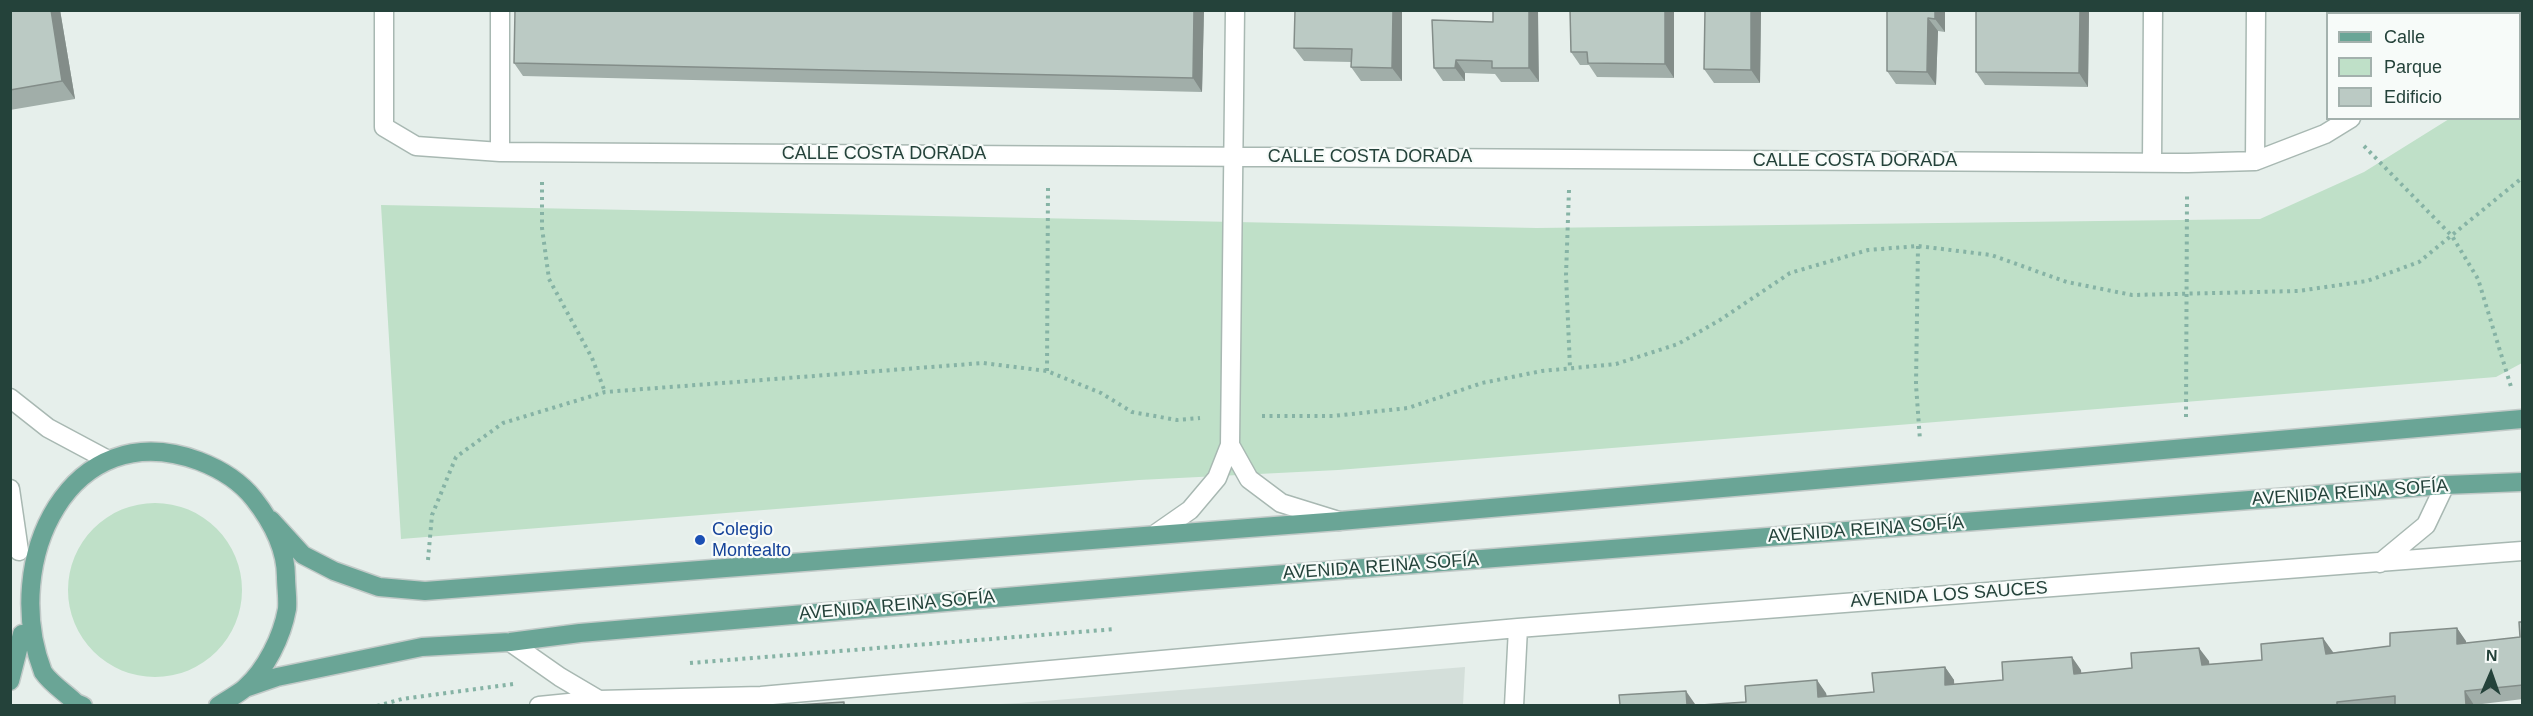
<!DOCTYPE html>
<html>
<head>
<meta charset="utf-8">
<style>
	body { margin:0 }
	#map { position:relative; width:2533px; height:716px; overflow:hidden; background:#e6efeb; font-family:Helvetica,sans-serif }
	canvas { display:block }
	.frame { position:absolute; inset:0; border:12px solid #24423a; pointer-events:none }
	.legend { position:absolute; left:2326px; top:12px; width:195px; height:108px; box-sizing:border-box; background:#f7fbf9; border:2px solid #a3b1ad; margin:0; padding:8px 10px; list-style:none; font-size:18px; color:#24423a }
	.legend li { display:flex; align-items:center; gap:12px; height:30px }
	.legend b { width:30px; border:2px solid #a3b1ad }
	.north { position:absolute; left:2461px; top:644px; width:60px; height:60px; -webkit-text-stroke:4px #f7fbf9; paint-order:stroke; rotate:2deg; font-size:16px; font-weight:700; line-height:24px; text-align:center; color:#24423a }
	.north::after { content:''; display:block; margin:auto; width:21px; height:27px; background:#24423a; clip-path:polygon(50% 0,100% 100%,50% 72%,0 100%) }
</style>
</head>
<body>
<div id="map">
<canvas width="2533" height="716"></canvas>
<div class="frame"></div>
<ul class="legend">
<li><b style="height:8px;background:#6aa596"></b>Calle</li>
<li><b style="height:16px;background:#bfe0c8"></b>Parque</li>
<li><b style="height:16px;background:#bbcac4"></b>Edificio</li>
</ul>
<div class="north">N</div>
</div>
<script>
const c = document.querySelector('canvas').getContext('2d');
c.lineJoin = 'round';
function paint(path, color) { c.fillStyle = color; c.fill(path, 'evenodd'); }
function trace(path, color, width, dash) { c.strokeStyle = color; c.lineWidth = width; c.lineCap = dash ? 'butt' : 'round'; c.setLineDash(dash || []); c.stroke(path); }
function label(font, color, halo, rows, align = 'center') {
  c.font = font + ' Helvetica,sans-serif'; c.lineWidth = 4.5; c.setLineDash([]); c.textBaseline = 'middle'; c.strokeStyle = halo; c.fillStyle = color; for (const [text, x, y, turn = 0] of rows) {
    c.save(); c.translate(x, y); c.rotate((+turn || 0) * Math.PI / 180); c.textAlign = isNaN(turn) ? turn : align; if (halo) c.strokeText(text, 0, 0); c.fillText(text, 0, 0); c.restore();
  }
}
const built = new Path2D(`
	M1465 667 1463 705H982L1019 703Z`);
const green = new Path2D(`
	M2522 73V363L2496 377 1338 470 1139 480 401 539 381 205 1537 228 2260 219 2364 172 2449 119 2520 118V75Z
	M68 590a87 87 0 1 1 174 0a87 87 0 1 1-174 0Z`);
const path = new Path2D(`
	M2364 146 2452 236 2478 279 2512 390
	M542 182V228L549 279 592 358 605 392
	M1569 190 1566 275 1570 368
	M1918 246 1916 385 1920 440
	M1047 371 1048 186
	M1262 416H1333L1408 408 1482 383 1542 371 1616 364 1678 344 1720 320 1790 273 1868 250 1918 246 1991 255 2067 282 2132 295 2298 291 2367 281 2419 262 2522 178
	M2186 417 2187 193
	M428 560 432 515 456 457 503 423 605 392 983 363 1047 371 1101 393 1132 412 1177 420 1200 418
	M690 663 1116 629
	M377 706 402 699 513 684`);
const service = new Path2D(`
	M10 398 48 428 106 459
	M10 489 19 551`);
const minor = new Path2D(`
	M384 10V127L416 146 500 152 2188 163 2255 161 2325 134 2351 118
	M500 10V152
	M2520 20 2522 18
	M2255 161 2256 10
	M2152 163 2153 10
	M1230 445 1249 479 1281 503 1339 521
	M1157 533 1190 510 1217 478 1230 445 1235 10
	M2380 563 2426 525 2445 485
	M510 642 560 677 599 700
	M539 706 599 700 761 696 1518 628 2522 551
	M1514 706 1518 628`);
const primary = new Path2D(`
	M271 520 303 555 334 571 379 587 425 591 1340 521 2522 419
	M10 681 22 634
	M245 688 277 677 422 647 510 642 580 633 1195 581 2445 485 2522 482
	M83 706 76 703C66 693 51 684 43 672 0 561 70 413 199 461 220 469 240 481 254 499 272 522 286 548 286 577 286 587 288 599 287 609 282 637 266 669 245 688 237 695 226 700 218 706`);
const wall = new Path2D(`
	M10 10H60L75 99 10 110Z
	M1204 10 1202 92 523 76 514 63Z
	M1402 10V81H1361L1351 67 1352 62 1304 61 1294 48Z
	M1493 10 1539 82H1501L1495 74 1465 73V81H1443L1434 68 1493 22Z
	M1570 10H1674V78L1597 77 1589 65H1580L1571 52Z
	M1761 10 1760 83H1714L1704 69Z
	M1887 10H1945V32L1938 31 1936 85 1896 84 1887 71Z
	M2089 10 2088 87 1985 85 1976 72Z
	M2333 10H2427L2421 14H2333Z
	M2523 622V699L2474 705H1701L1746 702 1826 693 1827 696 1874 692 1945 667 1954 680V684L2003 680 2081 670V673L2209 661V664L2262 660 2390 646 2457 628 2466 643 2520 637Z`);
const shadedWall = new Path2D(`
	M51 10H60L75 99 62 81Z
	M1194 10H1204L1202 92 1193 78Z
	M1393 10H1402V81L1392 68Z
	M1529 10H1538L1539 82 1529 68Z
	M1665 10H1674V78L1665 64Z
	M1751 10H1761L1760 83 1751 70Z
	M1935 10H1945V32L1935 19Z
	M2080 10H2089L2088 87 2079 73Z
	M1928 18 1938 31 1936 85 1927 72Z
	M1456 60 1465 73V81L1455 68Z
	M2457 628 2466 641 2467 657 2457 644Z
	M2323 638 2333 652 2335 667 2326 654Z
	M2199 648 2209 661 2211 678 2202 665Z
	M2072 657 2081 670 2083 688 2074 674Z
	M1945 667 1954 680 1955 698 1945 685Z
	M1817 680 1826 693 1827 705 1818 697Z
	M1686 691 1695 704V705H1687Z
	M2465 691 2474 705H2466Z`);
const building = new Path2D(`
	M10 10H51L62 81 10 90Z
	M515 10H1194L1193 78 514 63Z
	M1295 10H1393L1392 68 1351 67 1352 49 1294 48Z
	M1493 10H1529V68H1492V61L1456 60 1455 68H1434L1432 20 1493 22Z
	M1570 10H1665V64L1588 63 1587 52H1571Z
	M1705 10H1751V70L1704 69Z
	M1887 10H1935V19L1928 18 1927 72 1887 71Z
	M1976 10H2080L2079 73 1976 72Z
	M2333 10H2393L2387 14H2333Z
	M2519 622H2523V685L2465 691 2466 705H2395V696L2337 702V705H1701L1746 702 1745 686 1817 680 1818 697 1874 692 1872 673 1945 667V685L2003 680 2002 662 2072 657 2074 674 2132 668 2131 653 2199 648 2202 665 2262 660 2261 644 2323 638 2326 654 2390 646V633L2457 628V644L2520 637Z
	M1686 691 1687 705H1620L1619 695Z
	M844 702V705H797Z`);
const markers = [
	[700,540,6,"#1a4fb4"]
];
const streetNames = [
	["CALLE COSTA DORADA",884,154],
	["CALLE COSTA DORADA",1370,157],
	["CALLE COSTA DORADA",1855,161],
	["AVENIDA REINA SOFÍA",2350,493,-4],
	["AVENIDA REINA SOFÍA",1866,530,-4],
	["AVENIDA REINA SOFÍA",1381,567,-4],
	["AVENIDA LOS SAUCES",1949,595,-4],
	["AVENIDA REINA SOFÍA",897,606,-5]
];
const transitNames = [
	["Colegio",712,530],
	["Montealto",712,551]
];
paint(built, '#d4dfda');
paint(green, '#bfe0c8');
trace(service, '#a8b8b2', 21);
trace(minor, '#a8b8b2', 21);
trace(primary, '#c2cac8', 21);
trace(path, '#86b3a5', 4, [3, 4.5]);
trace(service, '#fff', 18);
trace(minor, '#fff', 18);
trace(primary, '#6aa596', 18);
paint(wall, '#a1aea9');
paint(shadedWall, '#838d89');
paint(building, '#bbcac4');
trace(building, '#838d89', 1.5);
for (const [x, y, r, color] of markers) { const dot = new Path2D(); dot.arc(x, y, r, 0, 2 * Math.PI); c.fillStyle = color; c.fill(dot); trace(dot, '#f7fbf9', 2); }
label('18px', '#24423a', '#f7fbf9', streetNames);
label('18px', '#164399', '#f7fbf9', transitNames, 'left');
</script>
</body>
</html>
